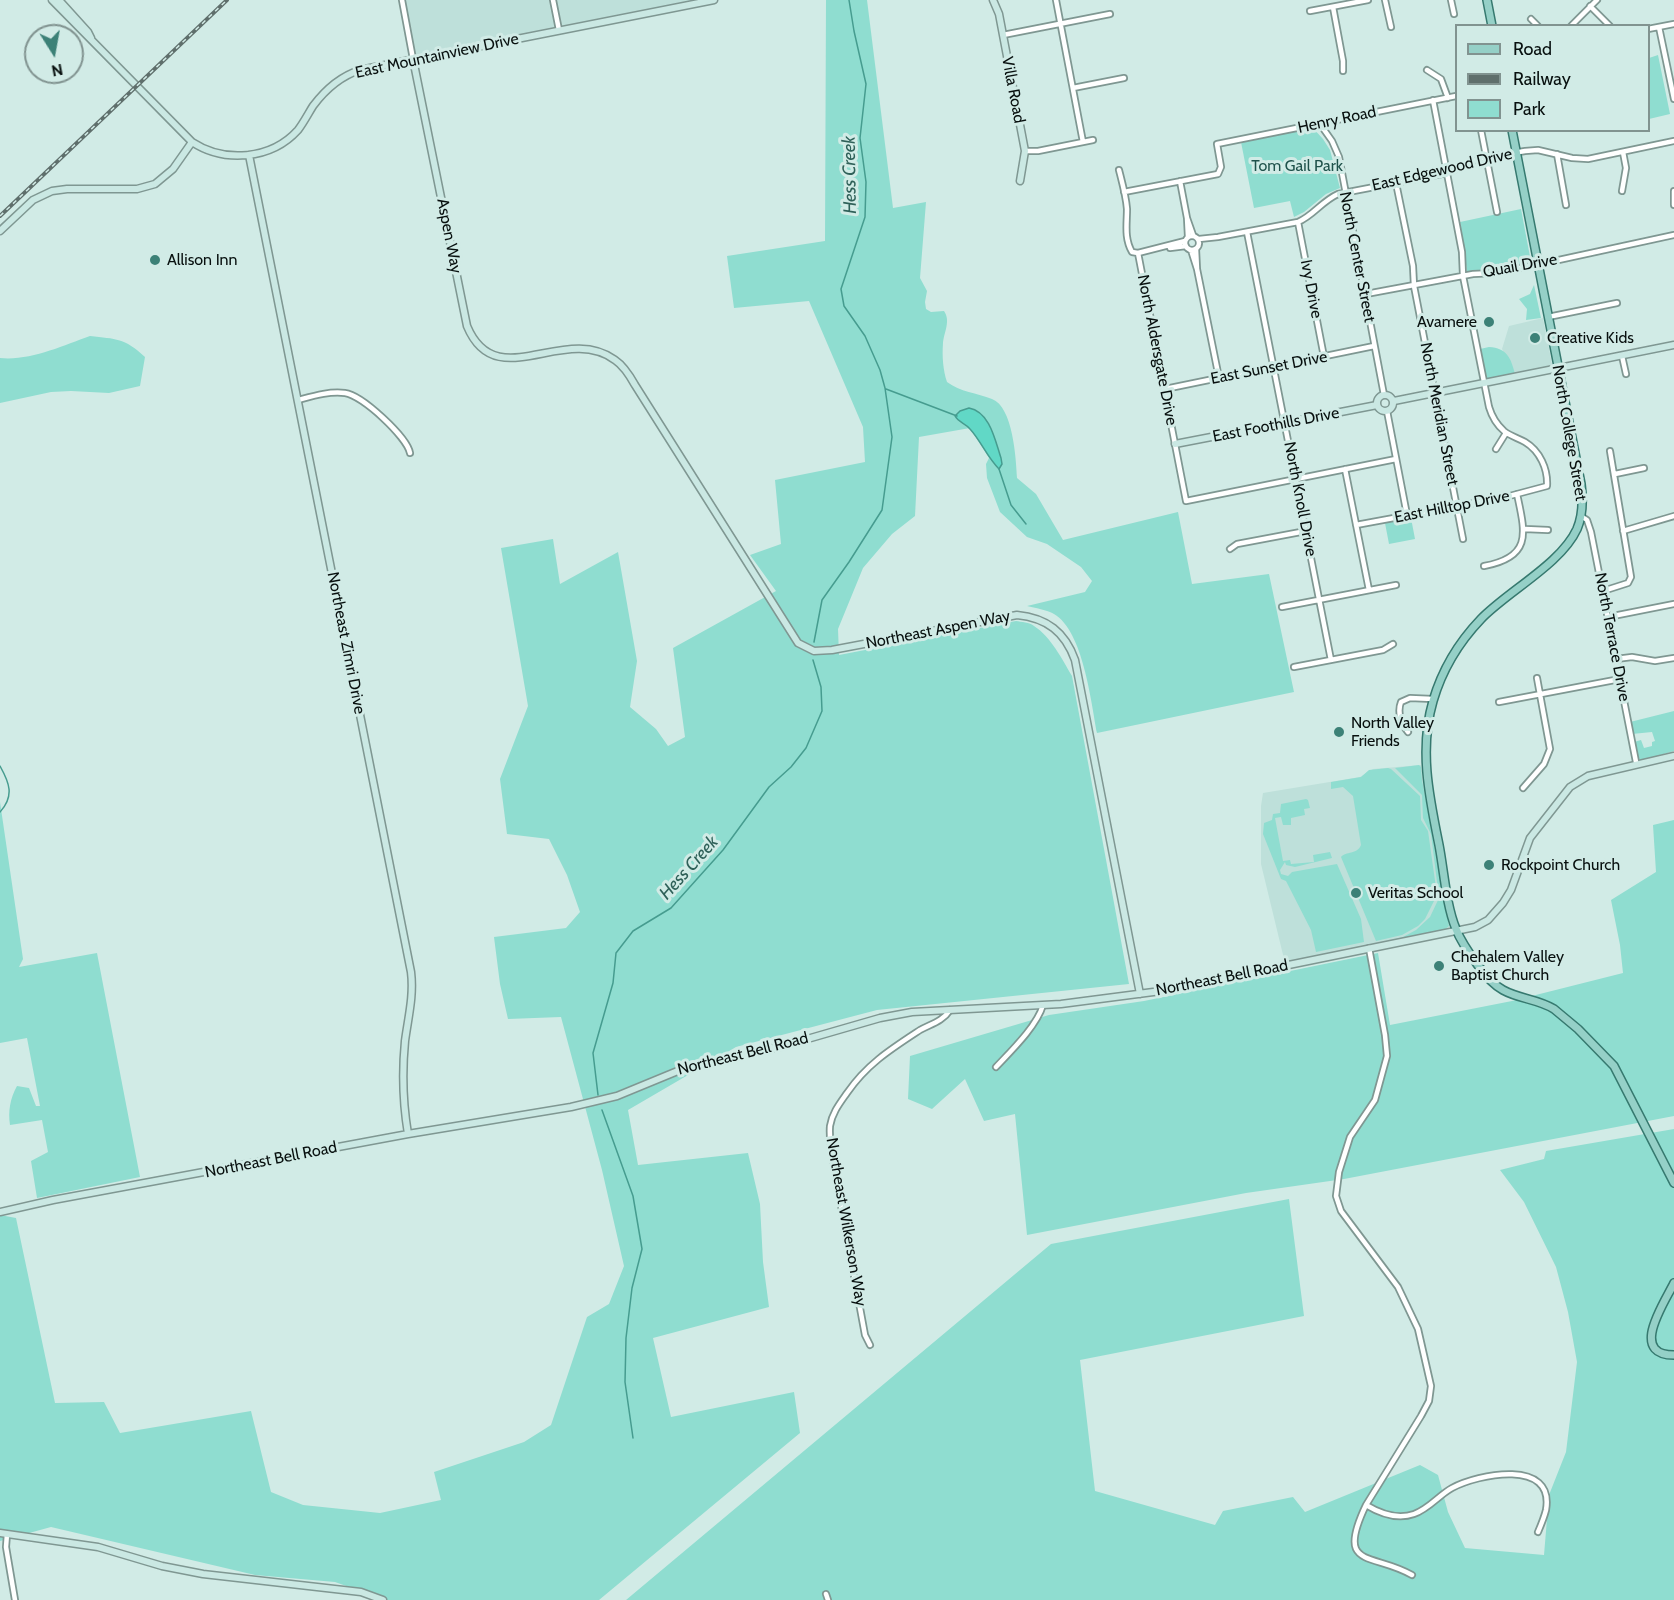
<!DOCTYPE html>
<html>
<head>
<meta charset="utf-8">
<style>
	body { margin:0 }
	#map { position:relative; width:1674px; height:1600px; overflow:hidden; background:#d1ebe6; font-family:Cabin,sans-serif }
	canvas { display:block }
	.legend { position:absolute; left:1455px; top:24px; width:195px; height:108px; box-sizing:border-box; background:#d1ebe6; border:2px solid #819390; margin:0; padding:8px 10px; list-style:none; font-size:18px; color:#08100f }
	.legend li { display:flex; align-items:center; gap:12px; height:30px }
	.legend b { width:30px; border:2px solid #819390 }
	.north { position:absolute; left:24px; top:24px; width:60px; height:60px; box-sizing:border-box; background:#d1ebe6; border:2px solid #819390; border-radius:50%; rotate:169deg; font-size:16px; font-weight:700; line-height:24px; text-align:center; color:#08100f }
	.north::after { content:''; display:block; margin:auto; width:21px; height:27px; background:#3c8177; clip-path:polygon(50% 0,100% 100%,50% 72%,0 100%) }
</style>
</head>
<body>
<div id="map">
<canvas width="1674" height="1600"></canvas>
<ul class="legend">
<li><b style="height:8px;background:#95d0c7"></b>Road</li>
<li><b style="height:8px;background:#5f6f6c"></b>Railway</li>
<li><b style="height:16px;background:#8fddd0"></b>Park</li>
</ul>
<div class="north">N</div>
</div>
<script>
const c = document.querySelector('canvas').getContext('2d');
c.lineJoin = 'round';
function paint(path, color) { c.fillStyle = color; c.fill(path, 'evenodd'); }
function trace(path, color, width, dash) { c.strokeStyle = color; c.lineWidth = width; c.lineCap = dash ? 'butt' : 'round'; c.setLineDash(dash || []); c.stroke(path); }
function label(font, color, halo, rows, align = 'center') {
  c.font = font + ' Cabin,sans-serif'; c.lineWidth = 6; c.setLineDash([]); c.textBaseline = 'middle'; c.strokeStyle = halo; c.fillStyle = color; for (const [text, x, y, turn = 0] of rows) {
    c.save(); c.translate(x, y); c.rotate((+turn || 0) * Math.PI / 180); c.textAlign = isNaN(turn) ? turn : align; if (halo) c.strokeText(text, 0, 0); c.fillText(text, 0, 0); c.restore();
  }
}
const built = new Path2D(`
	M402 0H714L413 59Z
	M1543 318 1552 364 1550 367 1515 374 1502 349 1509 326Z
	M1421 765 1423 780 1449 927 1445 931 1285 963 1261 864V806L1263 793 1360 777 1373 769Z`);
const green = new Path2D(`
	M826 0H867L893 208 926 202 920 278 927 291 925 302 926 309 931 312 944 311C951 321 944 332 943 343 942 356 943 370 947 382 960 392 977 393 992 399 1013 407 1016 458 1017 478L1036 494 1063 540 1178 512 1192 584 1269 574 1294 692 1097 733C1091 701 1083 631 1054 614 1047 610 1035 608 1027 606L1085 592 1092 581 1081 567 1047 544 1027 537 1000 512 987 478 986 464 989 458 970 428 919 437 915 516 892 534 863 568 838 629 839 655 1016 621C1021 622 1030 622 1034 626 1051 637 1062 659 1072 676L1129 984 877 1010 736 1047 628 1110 638 1165 748 1153 760 1204 763 1262 769 1307 653 1338 671 1417 794 1392 800 1433 599 1600H386L335 1582 255 1575 51 1527 0 1541V1215L16 1218 55 1403 104 1402 120 1433 251 1411 271 1492 303 1505 380 1513 441 1500 434 1472 524 1442 551 1425 587 1317 609 1304 624 1266 602 1170 561 1017 508 1019 500 984 494 937 566 928 580 912 567 875 549 839 507 834 500 779 528 706 501 548 553 539 560 584 618 552 637 661 630 707 656 729 668 746 685 737 673 648 776 591 750 555 781 544 775 480 865 462 863 427 809 301 734 308 727 256 825 241Z
	M1658 55 1670 114 1649 119V58Z
	M1312 127 1323 139 1330 150 1340 188 1326 194 1304 212 1294 217 1290 201 1254 208 1241 142Z
	M1521 209 1531 262 1494 271H1467L1460 222Z
	M1534 285 1541 318 1526 320 1527 309 1519 299 1530 294Z
	M90 336C116 339 125 338 145 357L140 386 109 393 71 391 51 392 0 403V358C30 361 62 346 90 336Z
	M1489 347C1507 348 1511 358 1515 374L1489 379 1487 378 1480 349Z
	M1411 518 1415 539 1389 544 1385 523Z
	M1674 711V751L1643 760 1637 758 1634 742 1641 740 1644 748 1652 746V742L1655 741 1652 732 1632 734 1630 722Z
	M1419 765 1421 767 1422 780 1449 926 1444 930 1377 944 1403 937 1416 930 1430 917 1439 898 1431 834 1423 818 1422 795 1395 768Z
	M1388 768 1391 769 1420 796 1421 820 1428 831 1437 895 1425 919 1418 926 1402 935 1376 941 1341 857C1346 851 1357 855 1361 845L1353 796 1343 787 1331 789V782L1361 777 1369 770Z
	M1306 799 1308 800 1310 808 1304 809 1305 815 1291 818V825H1283L1281 817 1275 818 1283 861 1290 860 1291 864 1314 862 1313 855 1330 852 1332 858 1295 867 1286 865 1285 862 1280 870 1281 874 1288 876 1292 872 1337 864 1361 919 1364 942 1316 952 1311 930 1286 881 1281 879 1263 834 1264 823 1272 820 1273 814 1280 813 1281 804Z
	M0 802 23 959 19 967 97 953 140 1177 37 1198 31 1161 48 1152 42 1120 10 1125C8 1111 10 1099 17 1086L29 1088 36 1106H40L27 1038 0 1043Z
	M1674 820V1116L1344 1179 1246 1193 1027 1235 1015 1114 984 1121 965 1079 932 1109 908 1099 910 1056 1049 1015 1144 1001 1378 953 1390 1025 1512 1001 1623 973 1620 945 1611 900 1656 872 1653 825Z
	M1674 1129V1600H626L1051 1244 1289 1199 1304 1316 1080 1360 1095 1491 1215 1525 1223 1511 1293 1497 1305 1512 1420 1465 1438 1475 1448 1512 1465 1548 1544 1555 1549 1495 1566 1452 1577 1362 1568 1312 1556 1267 1524 1202 1500 1170 1544 1159 1546 1151Z`);
const water = new Path2D(`
	M969 408C990 412 995 440 1001 458L1002 464 999 469C987 457 981 441 970 429 965 423 959 423 955 416L960 411Z`);
const stream = new Path2D(`
	M886 389 957 416
	M999 469 1011 505 1026 524
	M814 642 822 600 849 562 882 510 892 437 885 388 880 370 865 336 844 306 841 289 865 217 866 182 860 138 866 84 854 31 849 0
	M0 766C9 782 15 796 0 812
	M598 1095 593 1053 613 983 616 953 633 931 671 908 723 850 769 787 791 767 806 748 822 711 821 687 813 660
	M602 1110 633 1196 642 1249 632 1288 626 1338 625 1382 633 1438`);
const street = new Path2D(`
	M402 0 413 59
	M553 0 559 30
	M1056 0 1083 142
	M1385 0 1391 27
	M1451 0 1454 14
	M1590 6 1610 26
	M1333 7 1343 61V71
	M1310 11 1368 0
	M1531 19 1538 26
	M1571 26 1597 0
	M1659 27 1674 99
	M1648 29 1674 24
	M1003 35 1110 14
	M1427 70 1441 79 1448 98
	M1073 88 1124 78
	M1320 124 1332 141 1339 157 1384 395
	M1481 130 1497 212
	M1025 151H1038L1093 140
	M1557 154 1566 205
	M1119 170C1122 182 1126 196 1127 209 1127 224 1124 238 1132 252L1138 253
	M1180 181 1187 218 1188 237
	M1396 183 1413 266 1414 286 1463 539
	M1622 191 1626 168 1623 152
	M1674 191V205
	M1124 192 1218 174 1221 167 1217 144 1456 96
	M1187 218 1193 235
	M1298 222 1324 357
	M1247 232 1331 660
	M1185 243a7 7 0 1 1 14 0a7 7 0 1 1-14 0Z
	M1199 239 1218 237 1298 222C1313 216 1322 201 1338 194L1447 173 1478 159 1525 151 1538 150 1572 158 1588 159 1674 141
	M1170 248 1186 246
	M1196 249 1197 269
	M1191 250 1197 269 1219 378
	M1138 253 1186 501 1396 459
	M1138 253 1185 241
	M1366 294 1473 274 1494 273 1531 266 1674 235
	M1548 317 1617 303
	M1622 356 1626 374
	M1165 389 1374 346
	M298 400C313 396 329 391 345 393 362 395 407 437 410 453
	M1387 411 1407 515
	M1496 449 1506 433
	M1345 469 1369 590
	M1615 474 1644 468
	M1581 516 1587 520 1591 532 1636 762
	M1356 525 1502 498 1547 486C1548 469 1540 451 1525 442 1518 438 1510 436 1504 431 1496 424 1492 417 1489 407L1463 276 1462 252 1433 100
	M1525 529 1548 530
	M1623 531 1674 516
	M1230 549 1237 544 1306 531
	M1484 566C1533 557 1525 532 1517 494
	M1603 591 1628 583 1631 577 1610 451
	M1282 607 1396 585
	M1608 617 1674 604
	M1616 659 1632 657 1655 661 1674 658
	M1294 667 1383 650 1393 644
	M1499 702 1620 679
	M1408 732C1401 724 1397 712 1401 702L1410 698 1433 699
	M1523 788 1544 764 1550 749 1537 678
	M1369 948 1385 1035 1387 1056 1375 1100 1350 1137 1339 1172 1336 1196 1341 1211 1398 1287 1418 1329 1431 1386 1429 1401 1421 1416 1366 1505C1335 1570 1372 1552 1412 1575
	M996 1067C1011 1051 1037 1026 1043 1005
	M870 1345 865 1335 833 1162C831 1150 829 1138 830 1126 832 1113 840 1103 847 1093 867 1064 891 1049 920 1030 931 1024 943 1021 950 1010
	M1366 1505C1381 1514 1397 1520 1414 1514 1429 1509 1439 1495 1452 1488 1478 1474 1555 1458 1546 1510 1544 1518 1541 1525 1538 1532
	M7 1534 6 1547 15 1600
	M826 1594 828 1600`);
const secondary = new Path2D(`
	M52 0 192 142C224 163 271 160 298 130 304 122 308 114 313 106 325 90 341 76 360 70L714 0
	M59 0 88 32 91 38
	M993 0 999 14 1025 151 1020 181
	M413 59 467 326C496 396 564 323 615 360 624 366 630 376 635 385L798 643 814 651 832 650 1017 615C1047 618 1065 632 1075 660L1140 994
	M249 155 411 972C414 996 408 1018 405 1041 402 1072 403 1104 408 1134
	M0 231 33 200 52 191 67 189H137L155 184 173 169 192 142
	M1377 403a8 8 0 1 1 16 0a8 8 0 1 1-16 0Z
	M1394 401 1674 345
	M1175 444 1377 405
	M0 1212 53 1200 408 1134 571 1107 617 1096 685 1068 783 1046 880 1018 912 1012 1061 1004 1161 991 1475 927 1488 920 1503 903 1511 890 1530 838 1570 787 1588 776 1674 756
	M0 1533 98 1547 162 1566 203 1574 361 1592 383 1600`);
const primary = new Path2D(`
	M1487 0 1492 26
	M1512 130 1581 484C1583 499 1583 515 1577 529 1561 564 1508 591 1481 619 1459 642 1442 670 1433 701 1419 749 1429 796 1439 845 1444 871 1446 905 1456 929 1461 942 1469 953 1477 964 1484 974 1492 984 1503 990 1519 999 1538 999 1554 1009L1578 1029 1614 1066 1674 1183
	M1674 1283C1665 1302 1628 1355 1674 1355`);
const rail = new Path2D(`
	M0 216 227 0`);
const markers = [
	[155,260,6,"#3c8177"],
	[1489,322,6,"#3c8177"],
	[1535,338,6,"#3c8177"],
	[1339,732,6,"#3c8177"],
	[1489,865,6,"#3c8177"],
	[1356,893,6,"#3c8177"],
	[1439,966,6,"#3c8177"]
];
const streetNames = [
	["East Mountainview Drive",437,56,-12],
	["Villa Road",1013,90,79],
	["Henry Road",1337,120,-12],
	["East Edgewood Drive",1442,170,-13],
	["Aspen Way",449,236,79],
	["North Center Street",1357,257,79],
	["Quail Drive",1520,266,-10],
	["Ivy Drive",1311,289,79],
	["North Aldersgate Drive",1157,350,79],
	["East Sunset Drive",1269,368,-11],
	["North Meridian Street",1439,414,79],
	["East Foothills Drive",1276,425,-11],
	["North College Street",1569,433,80],
	["North Knoll Drive",1300,499,79],
	["East Hilltop Drive",1452,507,-11],
	["Northeast Aspen Way",938,630,-11],
	["North Terrace Drive",1612,637,79],
	["Northeast Zimri Drive",346,643,79],
	["Northeast Bell Road",1222,978,-11],
	["Northeast Bell Road",743,1054,-14],
	["Northeast Bell Road",271,1160,-11],
	["Northeast Wilkerson Way",846,1222,80]
];
const parkNames = [
	["Tom Gail Park",1297,166]
];
const poiNames = [
	["Allison Inn",167,260],
	["Avamere",1477,322,"right"],
	["Creative Kids",1547,338],
	["North Valley",1351,723],
	["Friends",1351,741],
	["Rockpoint Church",1501,865],
	["Veritas School",1368,893],
	["Chehalem Valley",1451,957],
	["Baptist Church",1451,975]
];
const waterNames = [
	["Hess Creek",850,175,-91],
	["Hess Creek",689,868,-48]
];
paint(built, '#bee0da');
paint(green, '#8fddd0');
paint(water, '#61d8c6');
trace(water, '#469c8f', 1.5);
trace(stream, '#469c8f', 1.5);
trace(street, '#7f9792', 8);
trace(secondary, '#7f9792', 9);
trace(primary, '#36796f', 10);
trace(street, '#fff', 4.5);
trace(secondary, '#cae8e3', 6);
trace(primary, '#95d0c7', 7);
trace(rail, '#5f6f6c', 4);
trace(rail, '#d1ebe6', 1.5, [4.5]);
for (const [x, y, r, color] of markers) { const dot = new Path2D(); dot.arc(x, y, r, 0, 2 * Math.PI); c.fillStyle = color; c.fill(dot); trace(dot, '#d1ebe6', 2); }
label('16px', '#08100f', '#d1ebe6', streetNames);
label('16px', '#1f524b', '#d1ebe6', parkNames);
label('16px', '#08100f', '#d1ebe6', poiNames, 'left');
label('italic 18px', '#2f6159', '#d1ebe6', waterNames);
</script>
</body>
</html>
